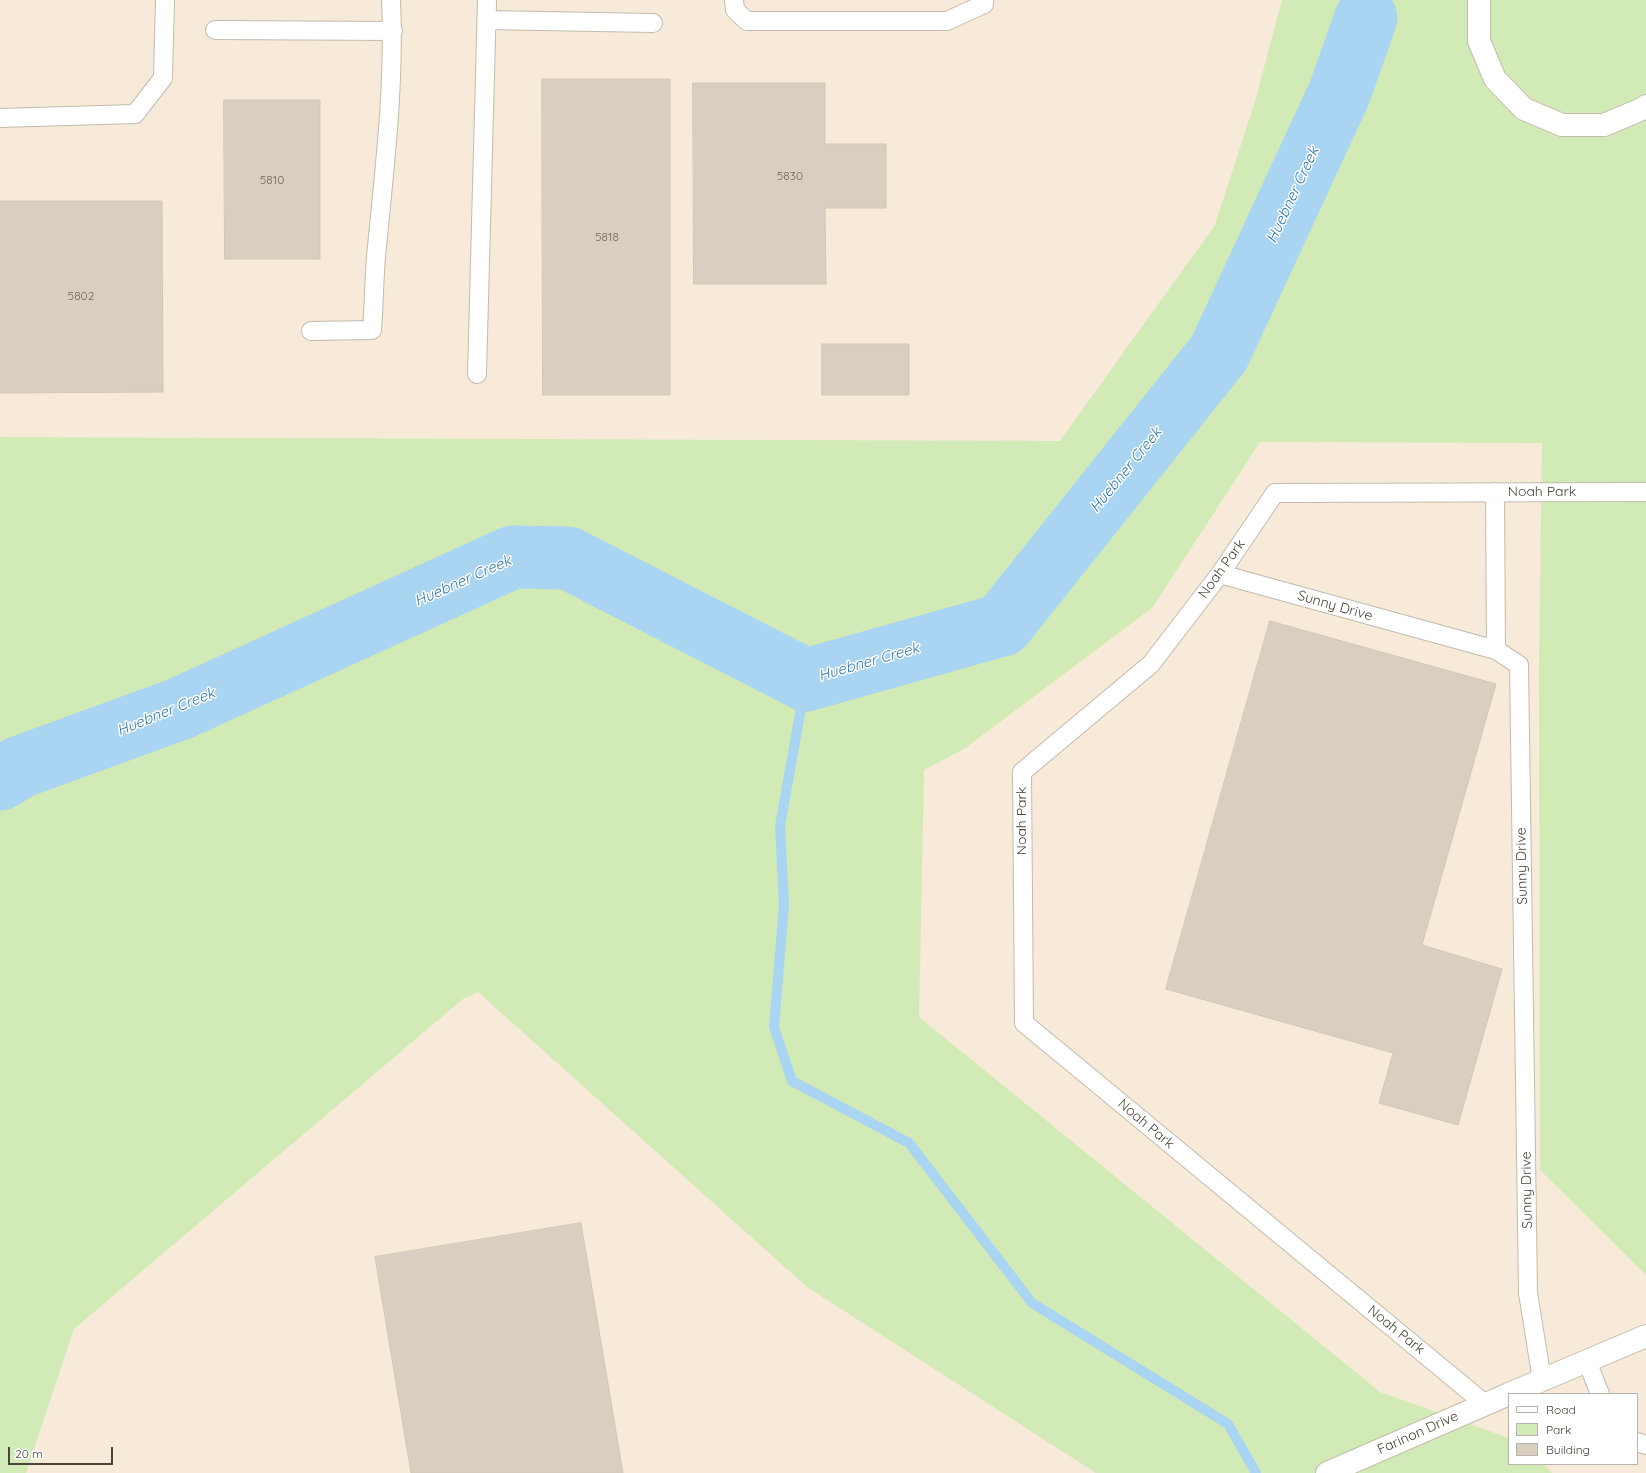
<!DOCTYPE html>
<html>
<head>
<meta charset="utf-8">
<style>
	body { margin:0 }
	#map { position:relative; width:1646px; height:1473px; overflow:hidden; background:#f6f3ec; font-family:Quicksand,sans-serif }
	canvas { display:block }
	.legend { position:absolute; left:1508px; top:1393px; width:130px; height:72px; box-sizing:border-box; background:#fff; border:1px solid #b7b4b0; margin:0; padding:5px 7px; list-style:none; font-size:12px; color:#4b4439 }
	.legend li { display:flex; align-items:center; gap:8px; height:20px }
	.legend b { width:20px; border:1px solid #b7b4b0 }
	.scale { position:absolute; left:8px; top:1447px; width:105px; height:18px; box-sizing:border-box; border:2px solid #4b4439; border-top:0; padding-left:5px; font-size:12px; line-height:14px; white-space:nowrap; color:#4b4439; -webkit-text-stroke:3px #fff; paint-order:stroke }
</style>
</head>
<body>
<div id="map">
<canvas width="1646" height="1473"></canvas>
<ul class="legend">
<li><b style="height:5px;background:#fff"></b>Road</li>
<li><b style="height:11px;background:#d2eab5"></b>Park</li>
<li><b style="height:11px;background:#d8cfc1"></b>Building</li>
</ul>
<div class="scale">20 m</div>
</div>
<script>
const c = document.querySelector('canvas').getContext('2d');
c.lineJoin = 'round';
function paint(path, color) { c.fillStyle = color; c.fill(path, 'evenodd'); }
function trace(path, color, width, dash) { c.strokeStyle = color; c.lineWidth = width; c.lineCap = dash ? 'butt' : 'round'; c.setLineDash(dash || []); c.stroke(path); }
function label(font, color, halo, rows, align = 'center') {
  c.font = font + ' Quicksand,sans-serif'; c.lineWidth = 3; c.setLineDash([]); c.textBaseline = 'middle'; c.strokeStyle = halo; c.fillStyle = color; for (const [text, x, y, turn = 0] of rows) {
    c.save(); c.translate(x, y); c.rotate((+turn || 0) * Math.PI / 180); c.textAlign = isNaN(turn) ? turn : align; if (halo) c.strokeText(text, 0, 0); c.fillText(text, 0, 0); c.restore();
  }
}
const commercial = new Path2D(`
	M0 0H1646V1473H26L74 1329 463 999 964 749 1260 442 0 437ZM1509 1394H1637V1464H1509Z`);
const green = new Path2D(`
	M1282 0H1646V1275L1540 1170 1539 668 1542 443 1260 442 1152 608 964 749 924 770 919 1017 1380 1392 1509 1438V1464H1544L1552 1473H1096L807 1287 478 992 463 999 74 1329 26 1473H0V437L1060 441 1215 225 1256 98Z`);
const stream = new Path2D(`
	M806 680 780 826 784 905 774 1027 792 1081 909 1143 1032 1303 1228 1424 1256 1473`);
const river = new Path2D(`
	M0 779 20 767 179 709 513 557 568 558 806 680 1002 625 1219 353 1339 94 1366 18`);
const building = new Path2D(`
	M542 79H670V395H543Z
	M693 83H825V144H886V208H825L826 284H694Z
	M224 100H320V259H225Z
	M0 201H162L163 392 0 393Z
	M822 344H909V395H822Z
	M1270 621 1496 684 1422 945 1502 969 1458 1125 1379 1103 1393 1053 1166 989Z
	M581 1223 623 1473H411L375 1257Z`);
const service = new Path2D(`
	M734 0 735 10 747 21H947L984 4V0
	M486 20 653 23
	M215 30 393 31
	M0 118 135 114 163 78 165 0
	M311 331 372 330C374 305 374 281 376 257 384 172 395 86 391 0
	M477 374 487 0
	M1495 492 1496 650
	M1220 574 1496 650 1519 665 1528 1293 1542 1380
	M1587 1361 1600 1394
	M1485 1404 1024 1023 1022 772 1151 664 1220 574 1275 493 1646 492
	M1637 1442 1646 1445`);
const minor = new Path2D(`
	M1479 0V41L1495 79 1524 109 1562 125H1604L1642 109 1646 106
	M1509 1394 1646 1336
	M1327 1473 1509 1394`);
const numberNames = [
	["5830",790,176],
	["5810",272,180],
	["5818",607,237],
	["5802",81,296]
];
const streetNames = [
	["Noah Park",1542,492],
	["Noah Park",1222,569,-54],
	["Sunny Drive",1335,606,16],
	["Noah Park",1022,821,-90],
	["Sunny Drive",1522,866,-91],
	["Noah Park",1146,1124,40],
	["Sunny Drive",1527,1190,-91],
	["Noah Park",1396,1330,39],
	["Farinon Drive",1418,1433,-24]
];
const waterNames = [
	["Huebner Creek",1293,195,-65],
	["Huebner Creek",1126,470,-51],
	["Huebner Creek",463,581,-24],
	["Huebner Creek",869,662,-16],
	["Huebner Creek",166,712,-22]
];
paint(commercial, '#f7ead8');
paint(green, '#d2eab5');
trace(stream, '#a9d4f2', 10);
trace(river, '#a9d4f2', 63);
paint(building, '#d8cfc1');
trace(building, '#d3c7b4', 1);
trace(service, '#c2bbae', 20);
trace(minor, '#c2bbae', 24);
trace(service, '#fff', 18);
trace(minor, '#fff', 22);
label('12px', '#6e675b', null, numberNames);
label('14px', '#4b4439', '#fff', streetNames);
label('italic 15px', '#2e7ab2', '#fff', waterNames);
</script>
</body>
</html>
